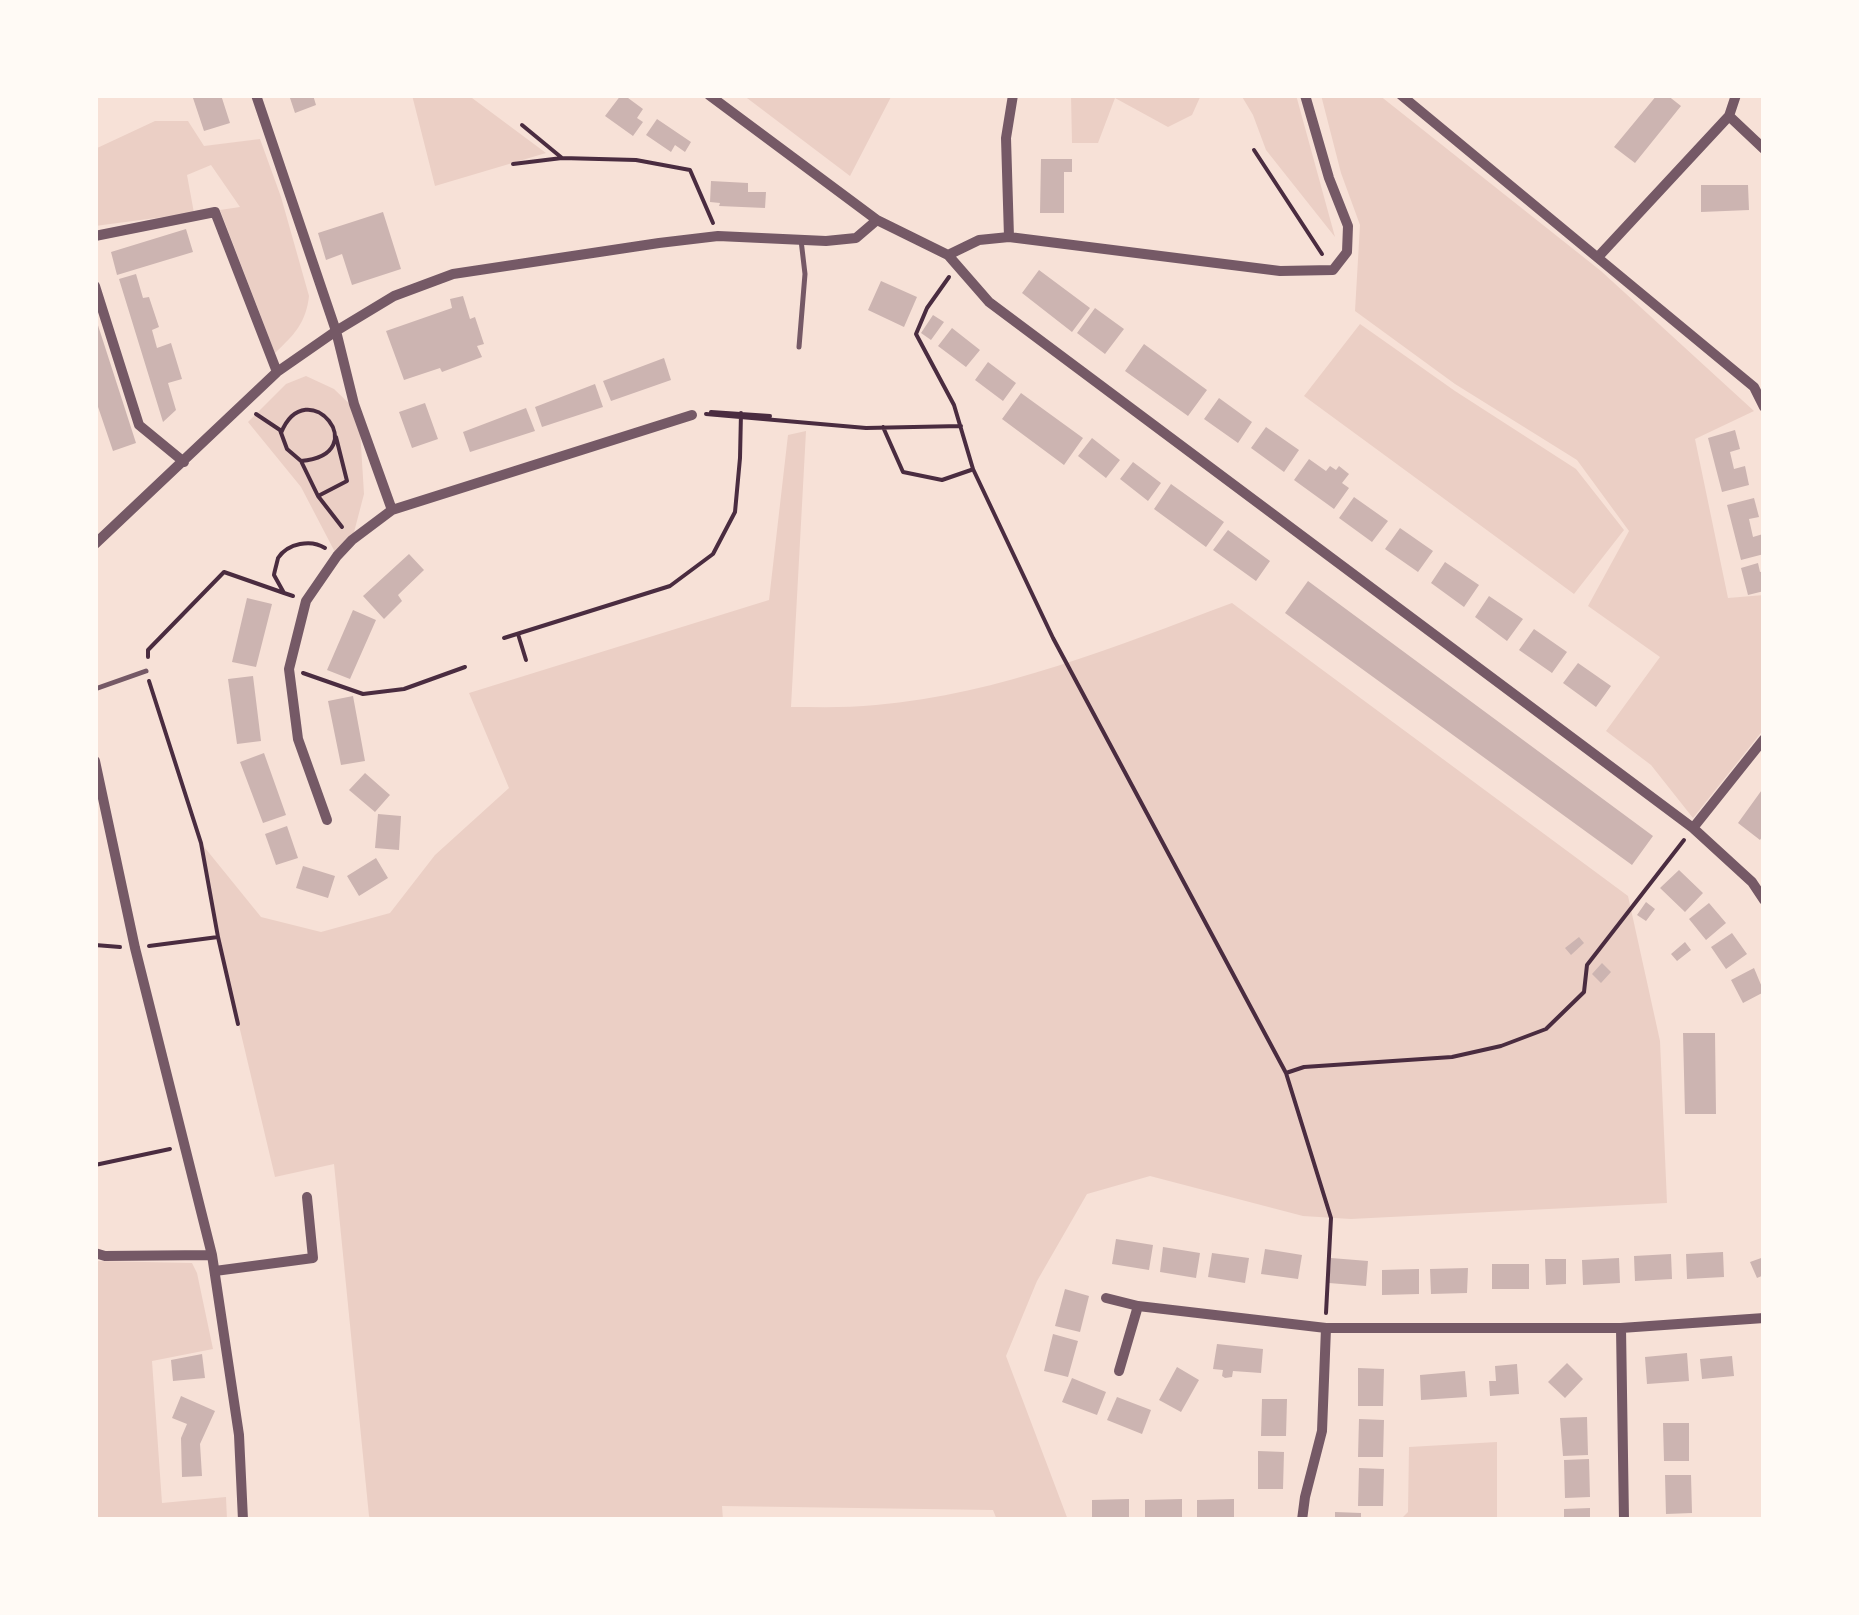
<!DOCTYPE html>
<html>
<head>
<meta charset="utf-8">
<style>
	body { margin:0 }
	#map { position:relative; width:1859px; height:1615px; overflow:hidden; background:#f7e1d7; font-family:Quicksand,sans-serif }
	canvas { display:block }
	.frame { position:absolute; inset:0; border:98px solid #fffaf5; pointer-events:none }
</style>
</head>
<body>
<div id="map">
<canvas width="1859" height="1615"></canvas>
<div class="frame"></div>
</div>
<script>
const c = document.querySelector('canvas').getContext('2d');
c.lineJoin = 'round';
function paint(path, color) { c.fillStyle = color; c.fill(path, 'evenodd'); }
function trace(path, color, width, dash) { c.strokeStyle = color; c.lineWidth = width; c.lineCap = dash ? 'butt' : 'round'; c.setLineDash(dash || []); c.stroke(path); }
const green = new Path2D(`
	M412 95H468L546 153 435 186Z
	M743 95H892L850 176Z
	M1071 95H1201L1192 115 1168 127 1115 98 1098 143H1072Z
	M1241 95H1296L1335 237 1266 150 1253 115Z
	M1321 95H1379L1601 271 1754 411 1695 439 1728 598 1764 595V729L1693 818 1651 765 1606 731 1660 657 1588 606 1629 531 1577 460 1455 384 1355 311 1360 225 1341 173Z
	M155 121H188L204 146 260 139 281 197 309 296C306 323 294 335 275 353L220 210 240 207 211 165 187 175 194 213 95 226V149Z
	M1360 324 1455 391 1576 469 1624 530 1574 594 1304 396Z
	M306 376 334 389 359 413 364 494 352 540 337 556 301 487 248 422 286 384Z
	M806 431 791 707C819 707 848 708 876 705 1000 694 1117 646 1232 603L1628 896 1660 1041 1667 1203 1351 1219 1303 1216 1150 1176 1087 1194 1037 1281 1006 1356 1068 1520H997L993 1510 722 1506 723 1520H371L369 1516 334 1164 275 1177 218 937 201 843 261 917 321 932 390 913 435 855 509 788 469 693 769 600 788 435Z
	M95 1261 192 1263 197 1273 213 1349 152 1361 162 1503 226 1497 227 1520H95Z
	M1497 1442V1520H1400L1408 1512 1409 1447Z`);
const building = new Path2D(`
	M192 95H221L230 123 204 131Z
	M289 95H313L316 105 295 113Z
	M621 95H624L643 109 637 118 643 122 633 136 605 116Z
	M1657 95H1667L1681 106 1635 163 1614 147Z
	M657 119 691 142 685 152 675 145 671 152 646 135Z
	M1041 159H1072V172H1064V213H1040Z
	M711 181 748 183V192H766L765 208 719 206 720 203 710 202Z
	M1701 185H1748L1749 210 1701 212Z
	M383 212 401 269 352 285 342 254 326 260 318 233Z
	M186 229 193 252 117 275 111 252Z
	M1039 270 1090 308 1072 332 1022 293Z
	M136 274 143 298 149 297 159 327 152 330 157 348 171 343 182 379 168 383 176 410 163 422 119 279Z
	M881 281 917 297 904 327 868 310Z
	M463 296 470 319 475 317 484 344 477 346 482 357 442 372 440 368 404 380 386 331 452 308 450 299Z
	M1095 308 1124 329 1105 354 1077 333Z
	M933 315 944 322 931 340 921 333Z
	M95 316 136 443 113 451 95 398Z
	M952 328 980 350 966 367 938 346Z
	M1144 344 1207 390 1188 416 1125 371Z
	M664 358 671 380 611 401 603 381Z
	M988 362 1016 383 1003 401 975 380Z
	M595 384 603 407 542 427 535 407Z
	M1021 393 1083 438 1064 465 1002 419Z
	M1219 398 1252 422 1238 443 1204 419Z
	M425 403 438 439 412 448 399 412Z
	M526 408 535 431 470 452 463 432Z
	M1266 427 1299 450 1284 472 1251 448Z
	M1735 430 1740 449 1730 452 1734 469 1745 466 1749 485 1722 492 1708 438Z
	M1092 438 1120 460 1106 478 1078 456Z
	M1309 459 1326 471 1330 466 1336 470 1339 466 1349 474 1342 483 1349 488 1334 509 1294 480Z
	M1133 462 1161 483 1148 501 1120 479Z
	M1171 484 1224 522 1206 547 1154 509Z
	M1354 497 1388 521 1372 542 1339 518Z
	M1754 498 1759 517 1749 519 1753 537 1763 534 1764 554 1741 560 1727 505Z
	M1400 528 1433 551 1418 572 1385 549Z
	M1228 530 1270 561 1256 581 1213 550Z
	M409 554 424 570 398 595 402 601 384 619 363 596Z
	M1445 562 1479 585 1464 607 1431 583Z
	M1758 563 1760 572 1764 571V591L1748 595 1741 568Z
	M1308 581 1653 836 1632 865 1285 613Z
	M1489 596 1523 619 1507 641 1475 617Z
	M247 598 272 604 256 667 232 662Z
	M353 610 376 620 350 679 327 670Z
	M1534 629 1567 652 1552 673 1519 650Z
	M1578 663 1611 686 1596 707 1563 683Z
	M253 676 261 741 237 744 228 679Z
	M353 696 365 761 341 765 328 701Z
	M264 753 286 815 263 823 240 762Z
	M365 773 390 795 375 812 349 790Z
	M1764 787V834L1760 840 1738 823Z
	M378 814 401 816 399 850 375 848Z
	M287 826 298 858 276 865 265 834Z
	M376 858 388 878 359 896 347 876Z
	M303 866 335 876 328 898 296 888Z
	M1679 870 1703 893 1685 912 1660 888Z
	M1646 902 1655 909 1646 921 1637 915Z
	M1709 903 1726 923 1706 940 1689 919Z
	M1732 933 1747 954 1726 969 1711 947Z
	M1579 937 1584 943 1571 955 1565 948Z
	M1685 942 1691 950 1677 961 1671 954Z
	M1602 963 1611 972 1601 983 1592 974Z
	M1754 968 1764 992 1743 1003 1731 980Z
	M1683 1033H1715L1716 1114H1685Z
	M1116 1239 1153 1245 1149 1270 1112 1264Z
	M1163 1247 1200 1253 1196 1278 1160 1272Z
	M1265 1249 1302 1255 1298 1279 1261 1274Z
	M1723 1252 1724 1277 1687 1279 1686 1254Z
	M1212 1253 1249 1258 1245 1283 1208 1277Z
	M1671 1254 1672 1279 1635 1281 1634 1256Z
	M1764 1257V1275L1757 1278 1750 1262Z
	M1331 1258 1368 1261 1366 1286 1329 1283Z
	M1619 1258 1620 1283 1583 1285 1582 1260Z
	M1545 1259H1566V1284L1546 1285Z
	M1492 1264H1529V1289H1492Z
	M1468 1268 1467 1293 1431 1294 1430 1269Z
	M1419 1269V1294L1382 1295V1270Z
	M1065 1289 1089 1296 1080 1332 1055 1326Z
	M1053 1334 1078 1341 1068 1377 1044 1371Z
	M1217 1344 1263 1349 1261 1373 1233 1371 1232 1377 1225 1378 1222 1376 1223 1370 1213 1369Z
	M1687 1353 1689 1381 1647 1384 1645 1357Z
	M202 1354 205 1378 173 1381 171 1360Z
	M1732 1356 1734 1376 1702 1379 1700 1359Z
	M1567 1363 1583 1379 1565 1398 1548 1382Z
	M1517 1364 1519 1394 1490 1396 1489 1381H1496L1495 1366Z
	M1177 1367 1199 1380 1181 1412 1159 1400Z
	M1358 1368 1384 1369 1383 1406H1358Z
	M1465 1371 1467 1397 1421 1400 1420 1375Z
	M1072 1378 1106 1392 1097 1415 1062 1402Z
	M181 1396 215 1411 200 1444 202 1476 182 1477 181 1438 187 1424 172 1418Z
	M1117 1397 1151 1410 1142 1434 1107 1420Z
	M1262 1399H1287L1286 1436H1261Z
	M1587 1417 1588 1455 1563 1456 1560 1418Z
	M1359 1419 1384 1420 1383 1457H1358Z
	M1663 1423H1689V1461H1664Z
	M1258 1451 1284 1452 1283 1489H1258Z
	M1589 1459 1590 1497 1565 1498 1564 1460Z
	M1359 1468 1384 1469 1383 1506H1358Z
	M1665 1475H1691L1692 1513 1666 1514Z
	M1129 1499V1520H1092V1500Z
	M1182 1499V1520H1145V1500Z
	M1234 1499V1520H1197V1500Z
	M1590 1508V1520H1564V1509Z
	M1335 1512 1361 1513V1520H1335Z`);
const path = new Path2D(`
	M522 125 562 158
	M1254 150 1322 254
	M513 164 562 158 636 160 690 170 713 223
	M949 277 927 308 916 334 954 405 973 469 1053 638 1286 1073 1331 1218 1326 1313
	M711 412 770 416
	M256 414 280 430 287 449 301 461 318 496 342 527
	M706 414 866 428 961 426
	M883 427 903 472 942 480 971 470
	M281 433C307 370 376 454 301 461
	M320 495 347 481 336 437
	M293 596 284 593 274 575C274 573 278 559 278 558 288 543 311 539 325 548
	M518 634 526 660
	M504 638 670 586 713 554 735 512 740 458 741 413
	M148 657V650L224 572 284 593
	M303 673 363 694 404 689 465 667
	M149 681 201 843 218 937
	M95 945 120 947
	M149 946 218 937 238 1024
	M1286 1073 1304 1067 1452 1057 1501 1046 1546 1029 1584 992 1587 965 1684 840
	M95 1165 170 1149`);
const service = new Path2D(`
	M799 347 805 274 801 240
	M95 689 146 671`);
const minor = new Path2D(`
	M256 95 336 331 354 404 392 510 692 415
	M709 95 877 220 948 255 989 302 1693 828 1752 882 1764 900
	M1401 95 1754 387 1764 407
	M1729 116 1764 149
	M95 236 215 212 277 372
	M1009 237 1006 138 1013 95
	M948 255 979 240 1009 237 1280 271 1333 270 1347 252 1348 226 1329 178 1305 95
	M1598 257 1729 116 1736 95
	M95 286 139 425 184 462
	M95 544 277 372 336 331 394 296 453 274 659 243 718 236 826 241 856 238 877 220
	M95 761 135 948 212 1255 239 1435 243 1520
	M327 820 298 739 289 669 306 601 337 556 352 540 392 510
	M1693 828 1764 739
	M95 1253 105 1256 212 1255
	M215 1271 313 1258 307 1197
	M1106 1298 1138 1306 1326 1328H1621L1764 1318
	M1621 1328 1624 1520
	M1119 1371 1138 1306
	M1302 1520 1305 1497 1322 1431 1326 1328`);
paint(green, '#ebcfc5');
paint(building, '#ccb4b1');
trace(path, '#4a2c40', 4);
trace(service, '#755966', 5);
trace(minor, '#755966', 10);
</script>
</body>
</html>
